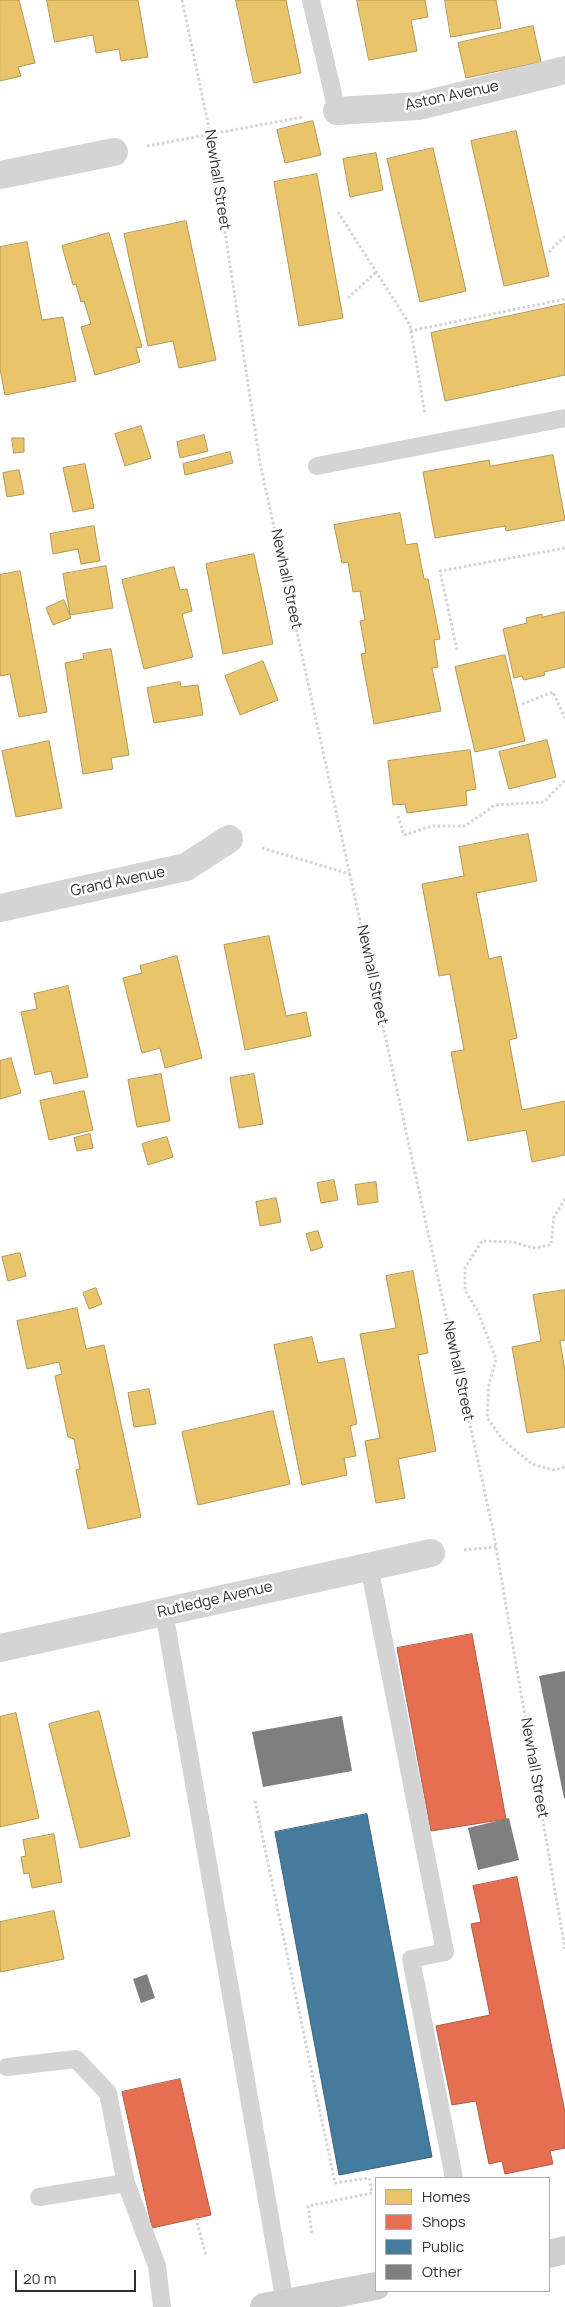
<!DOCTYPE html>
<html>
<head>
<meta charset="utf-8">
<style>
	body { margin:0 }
	#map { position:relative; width:565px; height:2307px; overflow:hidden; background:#fff; font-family:Manrope,sans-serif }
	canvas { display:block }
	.legend { position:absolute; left:375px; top:2177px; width:175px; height:115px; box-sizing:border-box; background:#fff; border:1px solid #acacac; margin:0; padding:6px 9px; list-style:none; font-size:15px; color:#303030 }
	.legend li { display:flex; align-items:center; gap:10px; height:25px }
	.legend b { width:25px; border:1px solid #acacac }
	.scale { position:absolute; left:15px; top:2270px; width:121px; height:22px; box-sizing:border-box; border:2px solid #303030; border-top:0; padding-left:6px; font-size:15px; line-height:18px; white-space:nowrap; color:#303030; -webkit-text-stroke:4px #fff; paint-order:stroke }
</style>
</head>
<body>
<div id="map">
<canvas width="565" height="2307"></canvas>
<ul class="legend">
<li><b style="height:14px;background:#e9c46a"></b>Homes</li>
<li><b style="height:14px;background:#e76f51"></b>Shops</li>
<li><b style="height:14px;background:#457b9d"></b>Public</li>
<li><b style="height:14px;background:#7f7f7f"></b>Other</li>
</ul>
<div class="scale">20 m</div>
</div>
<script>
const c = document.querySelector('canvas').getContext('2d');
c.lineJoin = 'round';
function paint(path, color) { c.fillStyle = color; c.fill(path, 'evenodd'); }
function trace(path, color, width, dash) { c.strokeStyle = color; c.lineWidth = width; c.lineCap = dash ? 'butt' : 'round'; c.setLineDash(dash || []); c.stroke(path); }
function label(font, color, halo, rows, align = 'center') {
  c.font = font + ' Manrope,sans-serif'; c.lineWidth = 5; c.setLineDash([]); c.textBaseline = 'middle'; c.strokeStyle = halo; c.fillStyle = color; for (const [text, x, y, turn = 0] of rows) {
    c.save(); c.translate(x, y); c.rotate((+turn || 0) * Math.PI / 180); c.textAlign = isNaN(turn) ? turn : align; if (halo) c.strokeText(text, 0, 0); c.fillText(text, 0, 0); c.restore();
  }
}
const homes = new Path2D(`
	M0 0H19L35 63 18 67 21 76 0 81Z
	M47 0H138L148 57 121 61 119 49 96 53 93 35 55 42Z
	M236 0H286L301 73 254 83Z
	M357 0H425L428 17 411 20 417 51 369 60Z
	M445 0H496L501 28 451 37Z
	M533 26 541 62 466 78 458 43Z
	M313 121 321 155 285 163 277 130Z
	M516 131 549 276 504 286 471 141Z
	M433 148 466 291 420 302 387 159Z
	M376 153 383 190 350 197 343 159Z
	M317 174 343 318 299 326 274 182Z
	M186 221 216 360 179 368 173 341 148 346 124 234Z
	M109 233 142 347 136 348 140 362 95 375 81 327 91 324 84 301 81 302 76 284 73 285 62 246Z
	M27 242 42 320 63 317 76 381 5 395 0 369V247Z
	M565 304V375L445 401 431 333Z
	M141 426 151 458 125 466 115 434Z
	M204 435 208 451 180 458 177 442Z
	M12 438H24V452L14 453Z
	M230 452 233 463 185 475 183 464Z
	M553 455 565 520 506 531 505 526 435 538 423 472 489 460 490 466Z
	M85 464 94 508 73 512 63 468Z
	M19 470 24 494 7 497 3 473Z
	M400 513 406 545 417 543 424 579H428L440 639 434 640 438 667 432 668 441 711 374 724 361 654 366 653 360 621 365 620 360 591 353 592 348 562 342 563 334 525Z
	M94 526 100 561 81 564 78 549 53 554 50 534Z
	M254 554 273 644 223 654 206 564Z
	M106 566 113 608 70 615 63 574Z
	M174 567 180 590 187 589 192 611 182 614 193 657 144 669 122 580Z
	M20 571 47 712 19 717 10 674 0 676V575Z
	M64 600 71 618 53 625 46 608Z
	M565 612V667L544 672 545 675 524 680 522 676 514 678 503 629 527 623 526 618 542 614V617Z
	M111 649 129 755 111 758 113 769 83 774 65 663 84 659 83 654Z
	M505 655 525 741 475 752 455 667Z
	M263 661 278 700 240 715 225 676Z
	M180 682 181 687 198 685 203 715 154 723 147 688Z
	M547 740 556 777 509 789 499 752Z
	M49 741 62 808 16 817 2 751Z
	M470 750 476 789 466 791 467 805 407 813 405 804 393 805 388 761Z
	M528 834 537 881 476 893 489 959 501 956 517 1038 509 1040 522 1110 565 1101V1155L532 1162 526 1130 468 1141 451 1052 464 1050 450 974 439 976 422 884 464 876 459 847Z
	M269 936 286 1016 306 1012 311 1036 245 1050 224 945Z
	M177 956 202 1058 165 1068 160 1048 142 1053 123 978 142 973 140 966Z
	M68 986 88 1077 54 1084 51 1071 35 1075 21 1012 37 1009 34 994Z
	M11 1058 21 1093 0 1099V1061Z
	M161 1074 170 1121 137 1127 128 1080Z
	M254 1074 263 1124 239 1128 230 1078Z
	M84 1091 93 1130 49 1140 40 1101Z
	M90 1134 93 1148 77 1151 74 1138Z
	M167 1137 173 1157 148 1165 142 1144Z
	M334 1180 338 1200 321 1203 317 1183Z
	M376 1182 378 1202 358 1205 355 1185Z
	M276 1198 281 1222 260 1226 256 1202Z
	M318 1231 323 1247 311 1251 306 1234Z
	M20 1253 26 1276 8 1281 2 1257Z
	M413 1271 428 1353 418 1355 436 1451 398 1459 405 1498 376 1503 365 1441 380 1438 360 1334 396 1328 386 1276Z
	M96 1288 102 1304 89 1309 83 1293Z
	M565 1290V1340L560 1341 565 1371V1427L527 1433 512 1347 541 1341 533 1295Z
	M77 1308 86 1349 104 1345 141 1517 88 1529 76 1470 80 1469 74 1439 68 1437 55 1376 62 1374 59 1362 27 1369 17 1321Z
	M312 1337 318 1363 344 1358 357 1424 350 1426 356 1456 344 1458 347 1475 302 1485 274 1345Z
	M149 1389 156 1424 134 1427 128 1393Z
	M273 1411 290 1484 198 1505 182 1432Z
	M99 1711 130 1836 80 1848 49 1724Z
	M16 1713 39 1818 0 1827V1717Z
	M54 1834 62 1882 32 1888 29 1873 24 1874 21 1857 26 1856 23 1840Z
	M54 1911 64 1959 0 1972V1922Z`);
const shops = new Path2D(`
	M472 1634 506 1819 431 1831 397 1648Z
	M517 1877 565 2112V2148L550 2151 553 2164 505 2174 502 2161 489 2164 476 2101 452 2105 436 2026 490 2015 471 1924 481 1922 473 1886Z
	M180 2079 211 2215 152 2228 122 2092Z`);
const public = new Path2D(`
	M367 1814 432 2157 339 2175 275 1832Z`);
const building = new Path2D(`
	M565 1671V1798H564L539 1676Z
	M342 1716 352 1771 263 1787 252 1732Z
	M509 1818 519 1860 478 1870 468 1828Z
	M147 1974 155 1998 141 2003 133 1979Z`);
const path = new Path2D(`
	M182 0 210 133 260 463 493 1530 565 1949
	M147 146 303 117
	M338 212 410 325 425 414
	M549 252 565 236
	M348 298 376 272
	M410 331 565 299
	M457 650 440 571 565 548
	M522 704 553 692 565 718
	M398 816 404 835 433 826H465L495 805 544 802 565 780
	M262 848 350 874
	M565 1199 554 1217 551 1245 533 1248 513 1242 482 1241 465 1268V1290L478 1312 496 1359 489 1384 487 1417 502 1439 532 1464 554 1470 565 1467
	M464 1550 496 1547
	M255 1801 335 2183 369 2178 372 2193 308 2206 312 2234
	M196 2218 206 2256`);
const service = new Path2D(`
	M311 0 337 111
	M317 466 565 418
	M369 1566 445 1952 411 1959 454 2178
	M164 1612 285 2303
	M7 2067 76 2059 108 2093 126 2183 157 2266 162 2307
	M39 2197 126 2183`);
const minor = new Path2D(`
	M337 111 419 106 565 70
	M0 175 114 152
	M0 908 186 867 229 839
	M0 1648 431 1553`);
const secondary = new Path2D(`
	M549 2254 565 2250
	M264 2307 376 2286`);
const streetNames = [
	["Aston Avenue",452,96,-12],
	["Newhall Street",217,180,81],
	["Newhall Street",286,579,78],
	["Grand Avenue",118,882,-12],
	["Newhall Street",372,975,78],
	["Newhall Street",458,1371,78],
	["Rutledge Avenue",215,1600,-13],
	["Newhall Street",534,1768,80]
];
paint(homes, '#e9c46a');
trace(homes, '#b29859', 1);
paint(shops, '#e76f51');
trace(shops, '#b05c47', 1);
paint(public, '#457b9d');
trace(public, '#3f647c', 1);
paint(building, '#7f7f7f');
trace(path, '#d4d4d4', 3, [2.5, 2.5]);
trace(service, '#d4d4d4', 18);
trace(minor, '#d4d4d4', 28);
trace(secondary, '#cecece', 28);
label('15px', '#303030', '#fff', streetNames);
</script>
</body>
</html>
